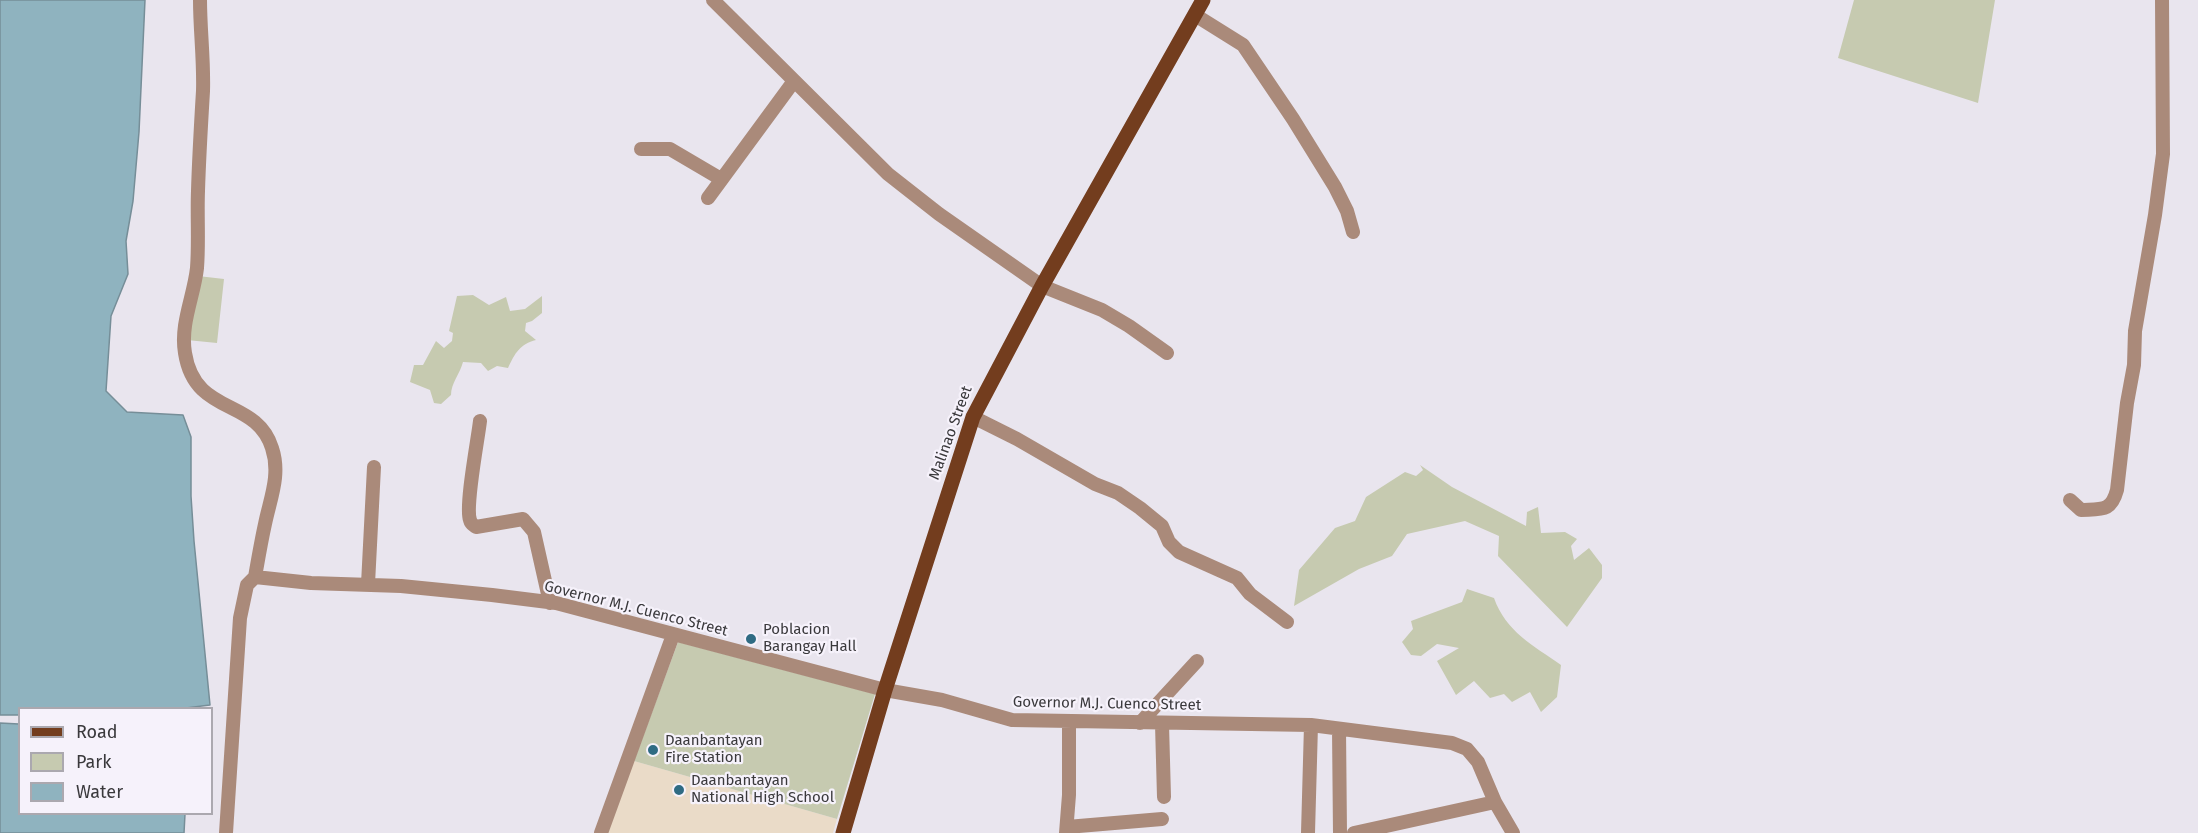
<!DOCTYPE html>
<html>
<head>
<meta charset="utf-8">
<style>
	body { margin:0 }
	#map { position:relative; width:2198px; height:833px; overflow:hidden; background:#e9e5ee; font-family:"Fira Sans",sans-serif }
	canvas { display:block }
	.legend { position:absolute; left:18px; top:707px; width:195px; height:108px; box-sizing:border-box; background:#f6f2fb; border:2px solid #aba8af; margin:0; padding:8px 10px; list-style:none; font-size:18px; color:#3a393c }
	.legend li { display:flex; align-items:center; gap:12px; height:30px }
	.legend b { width:30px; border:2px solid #aba8af }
</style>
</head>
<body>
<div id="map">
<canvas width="2198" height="833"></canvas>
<ul class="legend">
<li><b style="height:8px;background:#733d1e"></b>Road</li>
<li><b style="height:16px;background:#c6cab0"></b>Park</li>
<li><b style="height:16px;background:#8fb3bf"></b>Water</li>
</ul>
</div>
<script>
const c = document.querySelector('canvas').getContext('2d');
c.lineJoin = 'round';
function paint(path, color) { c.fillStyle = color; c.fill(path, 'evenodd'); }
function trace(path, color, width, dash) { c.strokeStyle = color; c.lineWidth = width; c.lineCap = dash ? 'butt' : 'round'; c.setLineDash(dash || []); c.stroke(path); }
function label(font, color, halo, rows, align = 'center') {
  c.font = font + ' "Fira Sans",sans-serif'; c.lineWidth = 4.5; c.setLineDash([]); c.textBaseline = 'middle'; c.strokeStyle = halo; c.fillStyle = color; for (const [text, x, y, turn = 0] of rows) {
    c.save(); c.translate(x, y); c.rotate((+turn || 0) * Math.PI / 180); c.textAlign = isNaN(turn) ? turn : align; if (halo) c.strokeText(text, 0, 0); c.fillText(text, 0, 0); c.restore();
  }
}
const education = new Path2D(`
	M634 761 837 819 833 833H607Z`);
const green = new Path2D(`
	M1854 0H1995L1978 103 1838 58Z
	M198 276 224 279 217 343 187 340Z
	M473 295 489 305 506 297 510 311 525 309 542 296V313L532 321 526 323 525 331 536 340C520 344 515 353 508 368L497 366 488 371 481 363 463 362C460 374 451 383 451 395L441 404 434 403 430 390 410 382 414 365H423L436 341 444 348 452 341 453 333 449 331 457 296Z
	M1420 465 1452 487 1526 526 1527 512 1538 507 1541 533 1565 532 1577 539 1571 546 1574 560 1589 548 1602 565V578L1567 627 1498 556 1499 536 1465 521 1407 534 1392 556 1359 569 1294 606 1299 570 1335 528 1355 521 1366 497 1405 472 1416 476 1423 470Z
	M1467 589 1494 598C1506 632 1533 645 1561 665L1557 697 1541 712 1530 692 1512 702 1504 694 1490 698 1474 681 1456 695 1437 661 1459 648 1437 644 1421 656 1411 655 1402 642 1413 629 1411 621 1462 602Z
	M678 642 875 694 837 819 634 761Z`);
const water = new Path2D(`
	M0 0H145L139 132 133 201 126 241 128 274 111 316 106 391 127 412 183 415 191 437V496L194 541 210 705 186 708H20L19 715H0Z
	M0 723 19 724 20 814H185L184 833H0Z`);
const minor = new Path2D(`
	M200 0C200 30 204 60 203 91 201 124 199 157 198 191 197 216 199 242 197 268 194 296 180 324 185 353 195 417 256 397 272 448 281 475 270 499 265 524 261 542 258 560 255 577L311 583 401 586 492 595 556 603 885 690 942 700 1012 720 1311 725 1452 743 1467 749 1478 762 1495 802 1513 833
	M713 0 888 174 939 214 1042 286 1102 310 1129 326 1167 353
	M1195 15 1243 45 1293 119 1335 187 1347 211 1353 232
	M641 149H670L721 179
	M708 198 794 81
	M973 417 1017 439 1095 484 1118 493 1140 508 1162 526 1169 542 1179 552 1237 578 1250 594 1287 622
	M480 421C478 439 465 506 470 520 471 524 472 524 476 527L523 519 534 532 550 603
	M2070 500 2081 510C2102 509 2111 512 2117 490L2127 403 2134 365 2135 331 2155 215 2163 154 2162 0
	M368 584 374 467
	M1140 723 1197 661
	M1162 724 1164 797
	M1339 729 1340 833
	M1067 827 1162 819
	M226 833 240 618 247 585 255 577
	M601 833 673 635
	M1066 833 1069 795V722
	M1308 833 1311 725
	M1354 833 1495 802`);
const major = new Path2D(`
	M843 833 885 690 973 417 1042 286 1203 0`);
const markers = [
	[751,639,6,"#2f6b83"],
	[653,750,6,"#2f6b83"],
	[679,790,6,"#2f6b83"]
];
const streetNames = [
	["Malinao Street",951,433,-70],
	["Governor M.J. Cuenco Street",636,609,14],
	["Governor M.J. Cuenco Street",1107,704,1]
];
const poiNames = [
	["Poblacion",763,630],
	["Barangay Hall",763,647],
	["Daanbantayan",665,741],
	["Fire Station",665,758],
	["Daanbantayan",691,781],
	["National High School",691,798]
];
paint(education, '#eadbc8');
paint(green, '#c6cab0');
paint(water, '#8fb3bf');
trace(water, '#768e98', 1.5);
trace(minor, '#aa8a7a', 14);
trace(major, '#733d1e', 15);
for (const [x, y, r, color] of markers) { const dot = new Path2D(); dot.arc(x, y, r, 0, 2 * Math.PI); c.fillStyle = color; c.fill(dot); trace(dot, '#f6f2fb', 2); }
label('15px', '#3a393c', '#f6f2fb', streetNames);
label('15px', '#3a393c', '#f6f2fb', poiNames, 'left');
</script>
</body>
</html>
